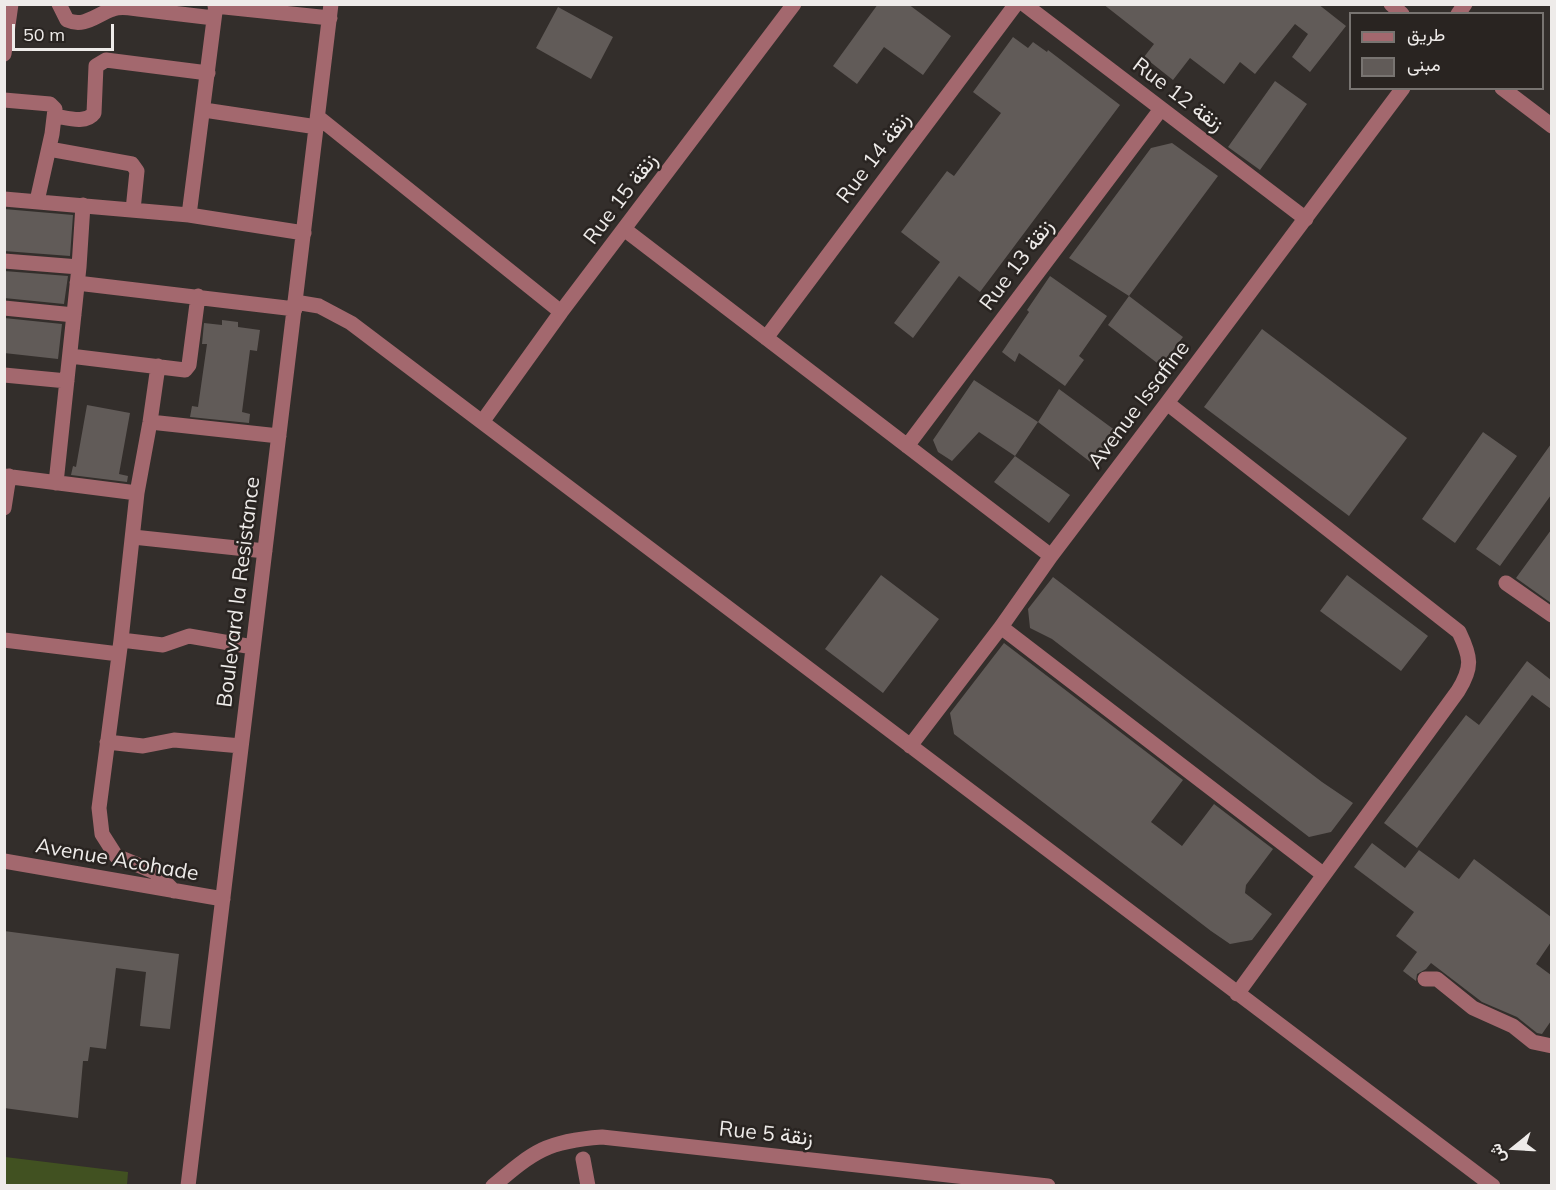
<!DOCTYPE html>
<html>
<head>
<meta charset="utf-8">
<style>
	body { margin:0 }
	#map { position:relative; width:1556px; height:1190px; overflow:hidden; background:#332e2b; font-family:Mulish,Vazirmatn,sans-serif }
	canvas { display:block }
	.frame { position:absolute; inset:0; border:6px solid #eeebe9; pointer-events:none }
	.legend { position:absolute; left:1349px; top:12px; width:195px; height:78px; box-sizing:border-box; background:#292421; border:2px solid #787471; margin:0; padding:8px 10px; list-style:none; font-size:18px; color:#eeebe9 }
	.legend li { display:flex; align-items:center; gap:12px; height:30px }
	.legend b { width:30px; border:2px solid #787471 }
	.north { position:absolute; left:1484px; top:1118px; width:60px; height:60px; -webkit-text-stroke:4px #292421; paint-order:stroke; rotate:252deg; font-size:16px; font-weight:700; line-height:24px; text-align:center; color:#eeebe9 }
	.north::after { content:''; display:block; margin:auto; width:21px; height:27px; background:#eeebe9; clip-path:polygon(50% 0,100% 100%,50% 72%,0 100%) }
	.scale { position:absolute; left:12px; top:24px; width:102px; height:27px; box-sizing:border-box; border:3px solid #eeebe9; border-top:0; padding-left:8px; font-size:18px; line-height:21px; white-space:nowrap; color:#eeebe9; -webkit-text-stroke:4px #292421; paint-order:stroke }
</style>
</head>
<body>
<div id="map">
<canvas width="1556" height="1190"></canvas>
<div class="frame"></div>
<ul class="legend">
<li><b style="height:8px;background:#a3686e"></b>طريق</li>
<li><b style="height:16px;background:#615b58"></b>مبنى</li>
</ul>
<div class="north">ش</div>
<div class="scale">50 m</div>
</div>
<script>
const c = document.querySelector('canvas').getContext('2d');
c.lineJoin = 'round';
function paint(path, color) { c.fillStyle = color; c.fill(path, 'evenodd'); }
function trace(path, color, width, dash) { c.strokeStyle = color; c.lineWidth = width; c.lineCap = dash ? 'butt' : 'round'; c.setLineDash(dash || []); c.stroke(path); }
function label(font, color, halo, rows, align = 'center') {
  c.font = font + ' Mulish,Vazirmatn,sans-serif'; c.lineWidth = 5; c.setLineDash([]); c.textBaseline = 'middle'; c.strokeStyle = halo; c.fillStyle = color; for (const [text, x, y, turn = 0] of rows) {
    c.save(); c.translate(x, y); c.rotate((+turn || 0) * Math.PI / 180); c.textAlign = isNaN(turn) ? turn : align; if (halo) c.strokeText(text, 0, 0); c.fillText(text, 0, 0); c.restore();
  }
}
const green = new Path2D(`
	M5 1157 128 1172 127 1185H5Z`);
const building = new Path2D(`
	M878 4H908L951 36 923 75 884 47 857 84 833 66Z
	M1103 4H1318L1346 26 1310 72 1292 57 1308 34 1295 24 1255 74 1240 62 1224 84 1190 58 1173 80 1144 57 1154 44Z
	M558 7 613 37 591 79 536 48Z
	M1013 37 1028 48 1033 42 1047 52 1048 50 1120 105 980 292 959 276 913 338 894 323 940 262 901 232 947 171 954 176 1001 113 973 92Z
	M1275 81 1307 104 1260 170 1228 147Z
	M1172 143 1218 176 1129 296 1069 258 1151 148Z
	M4 209 73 215 70 256 4 251Z
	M4 271 68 276 64 304 4 298Z
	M1050 276 1107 316 1079 356 1084 360 1065 386 1019 353 1015 362 1002 352 1029 312 1027 310Z
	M1129 296 1183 337 1161 366 1108 325Z
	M4 318 62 324 58 359 4 353Z
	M222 320 238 322V327L260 330 257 351 250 350 242 412 250 414 249 423 190 417 192 406 198 407 207 344H202L204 323 222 325Z
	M1262 329 1407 438 1349 516 1204 407Z
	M974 380 1038 422 1015 456 979 432 952 461 938 452 933 440Z
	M1059 389 1116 431 1093 464 1038 422Z
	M87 405 130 413 119 474 128 476 127 482 71 475 73 466 76 467Z
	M1483 432 1517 456 1455 543 1422 519Z
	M1551 444V495L1500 566 1476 549Z
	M1015 456 1070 495 1049 523 994 482Z
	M1551 530V603L1516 578Z
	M881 575 939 619 883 693 825 649Z
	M1347 575 1428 636 1401 671 1320 611Z
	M1053 577 1322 782 1353 803 1331 832 1309 837 1052 639 1030 628 1028 609Z
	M1004 643 1183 780 1151 822 1182 846 1214 804 1273 849 1246 885 1245 893 1272 914 1252 940 1230 944 1211 931 954 734 950 713Z
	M1527 661 1551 680V709L1532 695 1417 848 1384 823 1466 715 1479 725Z
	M1372 843 1405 868 1419 850 1459 879 1474 859 1551 917V942L1536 964 1551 975V1021L1542 1034 1537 1033 1517 1017 1482 1002 1431 963 1426 969 1417 974 1416 981 1403 971 1417 952 1396 936 1414 912 1354 867Z
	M4 931 179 954 170 1029 140 1026 146 972 116 968 106 1049 90 1047 88 1061H83L78 1118 4 1108Z`);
const minor = new Path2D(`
	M59 4 67 20C85 28 97 14 113 9 121 6 130 8 138 9L139 4
	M1024 4 1306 219
	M1391 4 1402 14
	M215 6 330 18
	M138 9 214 18
	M1458 14 1465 4
	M4 54 11 4
	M1502 88 1552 126
	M4 100 50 104 55 109 52 134 37 201
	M204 110 317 127
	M55 116C68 118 86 124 94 113L96 66 106 60 208 73
	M318 117 561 312
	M49 149 132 164 137 171 133 210
	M4 199 189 215 304 233
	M189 215 216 4
	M624 229 1051 556
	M4 261 79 267
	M77 283 295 309
	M295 302 319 306 351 323 1493 1186
	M4 308 74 315
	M766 338 1016 4
	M70 356 185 370 189 365 198 296
	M158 366 150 422 137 493 121 640 99 808 102 834 116 856 155 872 174 891
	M4 375 67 381
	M1167 403 1459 632C1471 657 1473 667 1458 691L1237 994
	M150 422 279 436
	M482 422 561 312 794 4
	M907 446 1161 109
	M4 476 137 493
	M56 483 79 267 83 205
	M4 508 9 476
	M133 537 265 551
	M1506 583 1552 615
	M1001 627 1324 875
	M4 640 119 654
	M121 640 163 645 189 636 253 647
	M107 742 143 746 174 740 241 746
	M910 746 1001 627 1051 556 1167 403 1403 88
	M4 861 223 899
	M1425 979H1437L1473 1008 1513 1026 1533 1042 1552 1046
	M583 1159 588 1186
	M188 1186 331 4
	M493 1186C534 1151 547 1141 602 1137L1048 1186`);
const streetNames = [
	["Rue 12 زنقة",1178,95,37],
	["Rue 14 زنقة",874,158,-53],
	["Rue 15 زنقة",621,199,-53],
	["Rue 13 زنقة",1017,265,-53],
	["Avenue Issafine",1139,405,-53],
	["Boulevard la Resistance",239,592,-83],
	["Avenue Acohade",117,860,10],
	["Rue 5 زنقة",766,1134,6]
];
paint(green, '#415121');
paint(building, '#615b58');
trace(minor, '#a3686e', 15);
label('21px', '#eeebe9', '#292421', streetNames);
</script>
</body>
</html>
